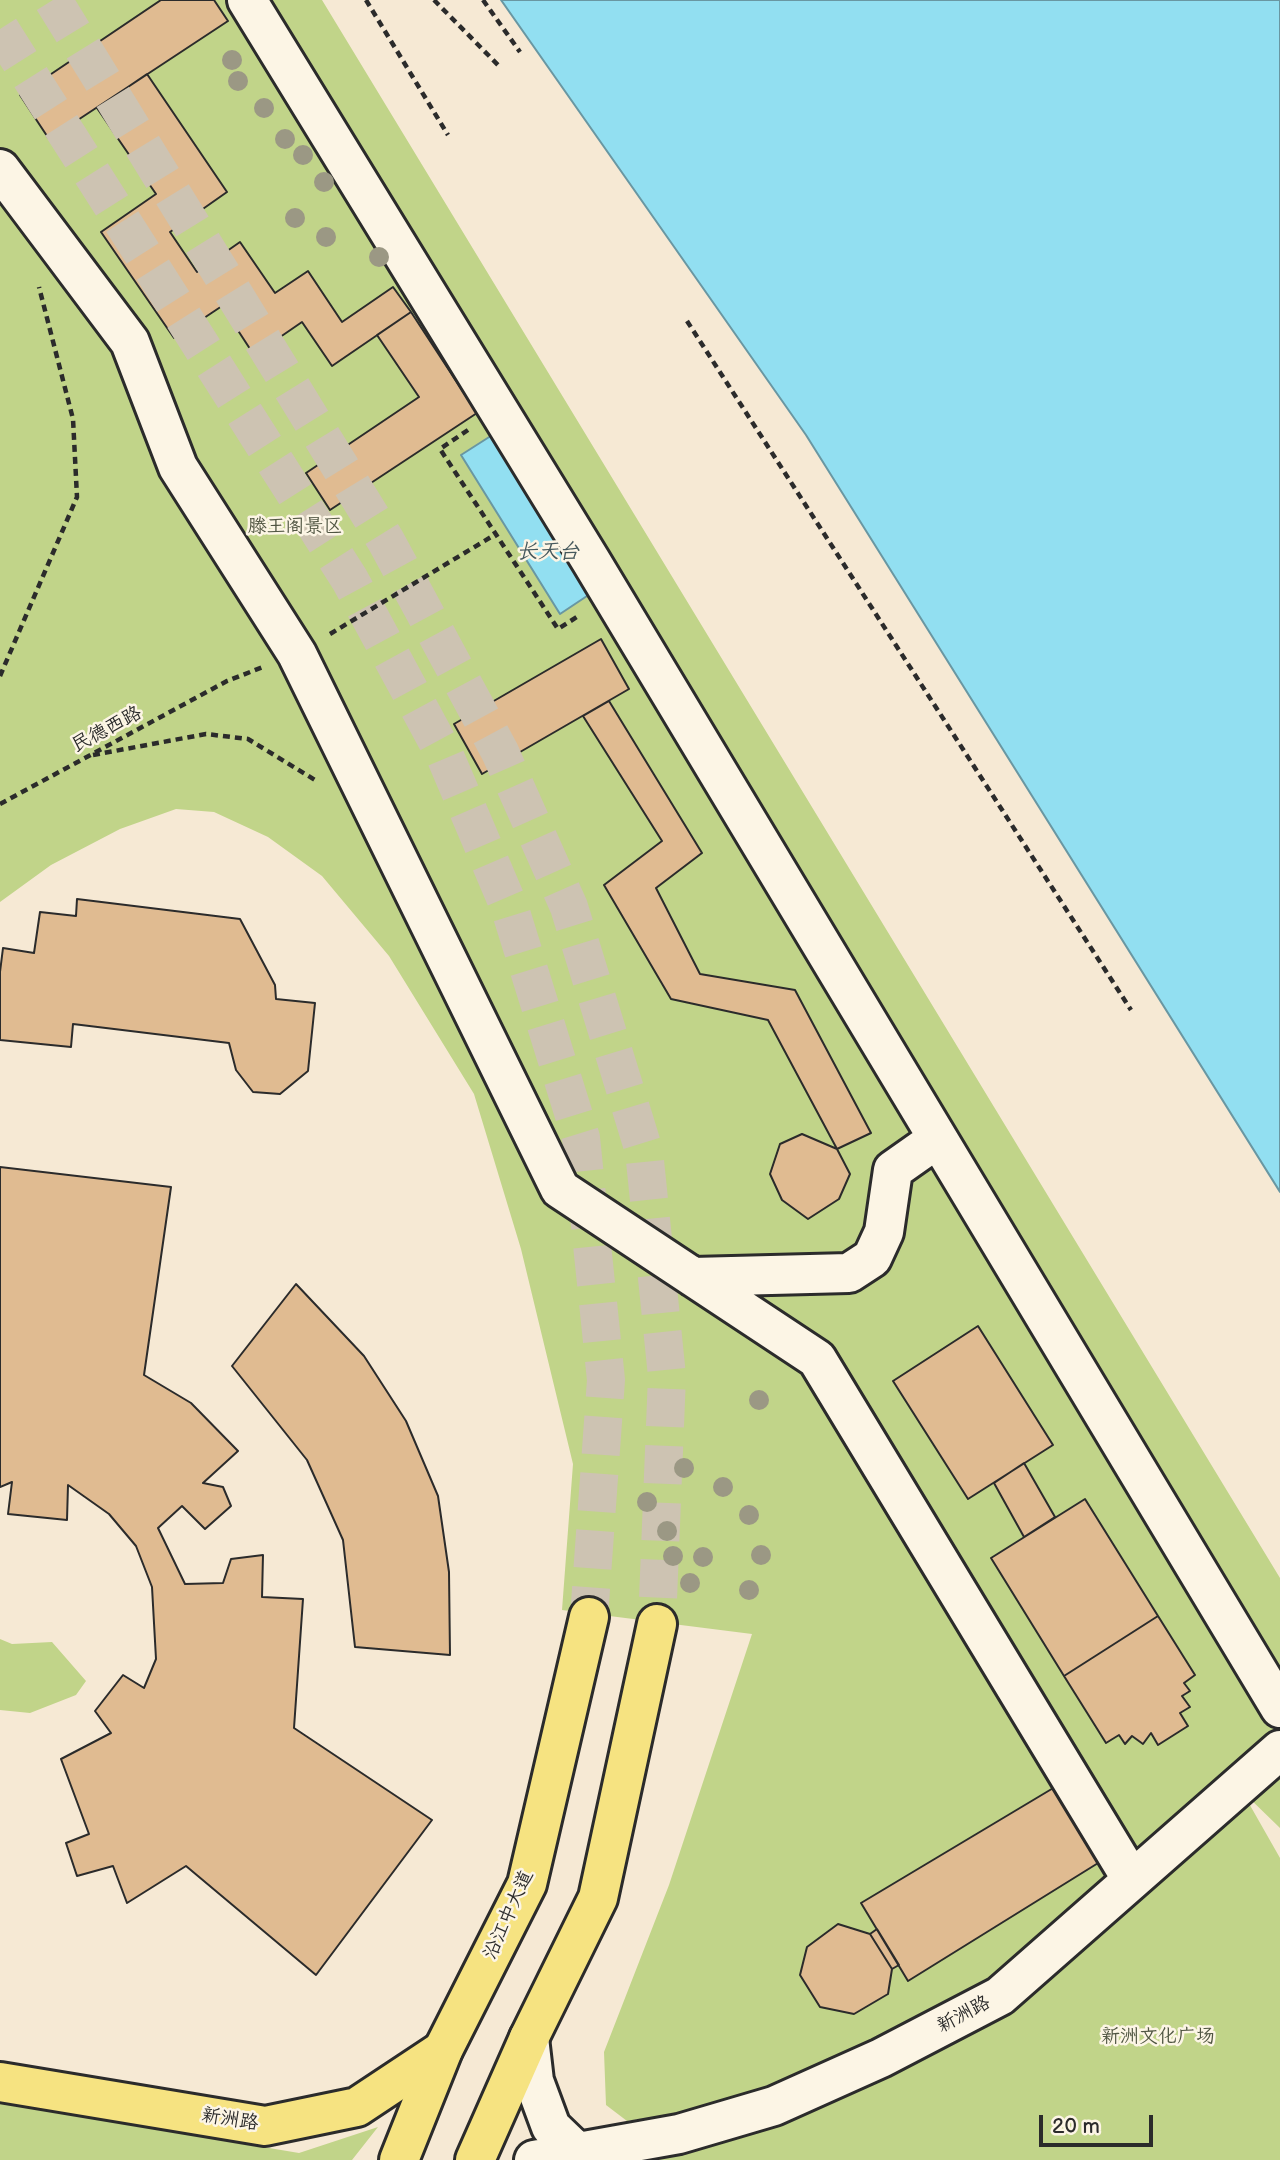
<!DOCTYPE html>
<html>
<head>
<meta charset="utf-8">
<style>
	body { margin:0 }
	#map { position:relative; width:1280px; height:2160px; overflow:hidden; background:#f6e9d4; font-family:"Balsamiq Sans",sans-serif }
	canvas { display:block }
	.scale { position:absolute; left:1039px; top:2115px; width:114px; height:32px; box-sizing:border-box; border:4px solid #2b2b2b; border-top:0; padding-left:9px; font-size:21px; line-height:24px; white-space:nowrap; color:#2b2b2b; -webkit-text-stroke:5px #fcf5e5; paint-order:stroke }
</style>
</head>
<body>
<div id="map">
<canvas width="1280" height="2160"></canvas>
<div class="scale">20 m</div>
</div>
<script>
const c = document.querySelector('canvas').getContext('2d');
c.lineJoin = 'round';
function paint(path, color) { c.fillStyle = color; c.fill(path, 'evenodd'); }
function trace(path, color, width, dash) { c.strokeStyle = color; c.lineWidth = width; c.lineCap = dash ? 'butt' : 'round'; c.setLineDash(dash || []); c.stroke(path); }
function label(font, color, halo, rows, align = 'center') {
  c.font = font + ' "Balsamiq Sans","LXGW WenKai TC",sans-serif'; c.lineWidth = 5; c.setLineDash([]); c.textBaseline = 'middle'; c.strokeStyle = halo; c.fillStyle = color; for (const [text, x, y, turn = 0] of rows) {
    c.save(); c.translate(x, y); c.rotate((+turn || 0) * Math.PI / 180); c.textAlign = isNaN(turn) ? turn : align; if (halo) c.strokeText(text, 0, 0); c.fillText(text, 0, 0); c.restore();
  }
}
const green = new Path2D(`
	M0 0H322L1280 1578V1828L1245 1794 991 1983 769 2091 674 2114 627 2121 606 2105 604 2052 669 1885 752 1634 562 1610 573 1464 521 1249 474 1094 389 956 322 876 268 837 214 812 176 809 120 829 51 865 0 902Z
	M0 1639 12 1644 52 1642 86 1681 76 1695 30 1713 0 1710Z
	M1247 1800 1280 1858V2160H623L1001 2009Z
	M0 2103 299 2153 378 2127 352 2160H0Z`);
const water = new Path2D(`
	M501 0H1280V1192L806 435Z
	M497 432 596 590 560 614 461 455Z`);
const building = new Path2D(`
	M161 0H214L228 21 49 139 20 95Z
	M147 74 227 192 170 232 197 272 240 242 275 293 308 271 342 322 393 287 411 312 332 366 302 322 254 355 222 306 174 338 101 232 156 194 97 108Z
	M411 312 477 413 330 510 306 473 419 397 377 335Z
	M601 639 629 689 482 774 454 724Z
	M609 701 702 853 656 888 700 974 795 990 871 1133 837 1149 768 1020 671 999 604 885 662 841 583 716Z
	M77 899 240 919 275 985 276 999 315 1003 308 1071 280 1094 253 1092 236 1070 229 1043 73 1024 71 1047 0 1040V972L3 948 34 953 40 912 76 916Z
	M802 1134 837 1149 850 1174 839 1199 808 1219 782 1200 770 1174 780 1144Z
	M0 1167 171 1187 144 1375 191 1403 238 1451 203 1483 223 1487 231 1506 205 1529 182 1506 158 1528 185 1584 223 1583 231 1559 263 1555 262 1597 303 1599 294 1728 432 1820 316 1975 186 1866 127 1903 113 1866 77 1876 66 1843 89 1834 61 1759 111 1733 95 1711 123 1675 144 1688 156 1659 152 1587 136 1546 109 1514 68 1485 67 1520 8 1514 12 1482 0 1487Z
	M296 1284 364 1356 406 1421 438 1496 449 1572 450 1655 355 1647 343 1540 307 1460 232 1366Z
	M978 1326 1053 1445 968 1499 893 1381Z
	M1024 1463 1055 1517 1024 1537 994 1483Z
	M1085 1499 1158 1616 1064 1676 991 1558Z
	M1158 1616 1195 1675 1184 1683 1190 1691 1182 1696 1190 1707 1180 1713 1188 1726 1158 1745 1151 1733 1143 1744 1132 1736 1125 1744 1119 1735 1106 1743 1064 1676Z
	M1060 1784 1103 1860 908 1981 861 1903Z
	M838 1924 870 1934 892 1969 888 1994 854 2014 820 2007 800 1975 807 1947Z
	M877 1929 899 1965 892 1969 870 1934Z`);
const highwayTunnel = new Path2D(`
	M53 0 386 541 500 752 569 907 644 1151 667 1376 657 1624
	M0 29 350 580 445 756 510 909 581 1138 606 1380 589 1617`);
const path = new Path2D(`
	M366 0 448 135
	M434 0 498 65
	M483 0 520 52
	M687 321 1131 1010
	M468 430 440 449 558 629 580 615
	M330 634 496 534
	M0 676 77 497 73 419 39 287
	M93 755 206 734 248 739 315 780
	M0 804 227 681 263 667`);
const minor = new Path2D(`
	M247 0 591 561 1280 1708
	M0 169 130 342 178 467 297 654 560 1189 817 1359 1132 1880
	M693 1277 849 1273 872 1258 884 1232 893 1170 937 1139
	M529 2038 534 2081 551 2127 577 2152
	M534 2160 679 2134 774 2106 881 2058 1000 1996 1280 1750`);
const major = new Path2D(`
	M0 2082 265 2126 357 2107 443 2050`);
const highway = new Path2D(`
	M399 2160 443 2050 527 1884 589 1617
	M475 2160 529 2038 598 1898 657 1624`);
const trees = [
	[232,60],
	[238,81],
	[264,108],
	[285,139],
	[303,155],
	[324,182],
	[295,218],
	[326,237],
	[379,257],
	[759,1400],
	[684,1468],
	[723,1487],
	[647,1502],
	[749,1515],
	[667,1531],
	[761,1555],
	[673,1556],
	[703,1557],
	[690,1583],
	[749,1590]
];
const parkNames = [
	["滕王阁景区",295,527],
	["新洲文化广场",1158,2037]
];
const streetNames = [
	["民德西路",107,730,-28],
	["沿江中大道",509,1915,-66],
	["新洲路",964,2015,-28],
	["新洲路",230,2120,9]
];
const waterNames = [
	["长天台",548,553]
];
paint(green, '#c1d489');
paint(water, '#92dff1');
trace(water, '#6997a2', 2);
paint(building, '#e0bb91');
trace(building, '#2b2b2b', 2);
trace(highwayTunnel, '#cdc3b2', 38, [38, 19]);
trace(minor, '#2b2b2b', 44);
trace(major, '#2b2b2b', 44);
trace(highway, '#2b2b2b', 44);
trace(path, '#2b2b2b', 4.5, [7, 5]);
trace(minor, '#fcf5e5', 38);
trace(major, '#f6e381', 38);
trace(highway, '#f6e381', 38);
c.fillStyle = '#9b9884';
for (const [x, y] of trees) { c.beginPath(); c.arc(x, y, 10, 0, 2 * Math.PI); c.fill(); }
label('19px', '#505542', '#fcf5e5', parkNames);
label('19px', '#2b2b2b', '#fcf5e5', streetNames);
label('italic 21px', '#45585c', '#fcf5e5', waterNames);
</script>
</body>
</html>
